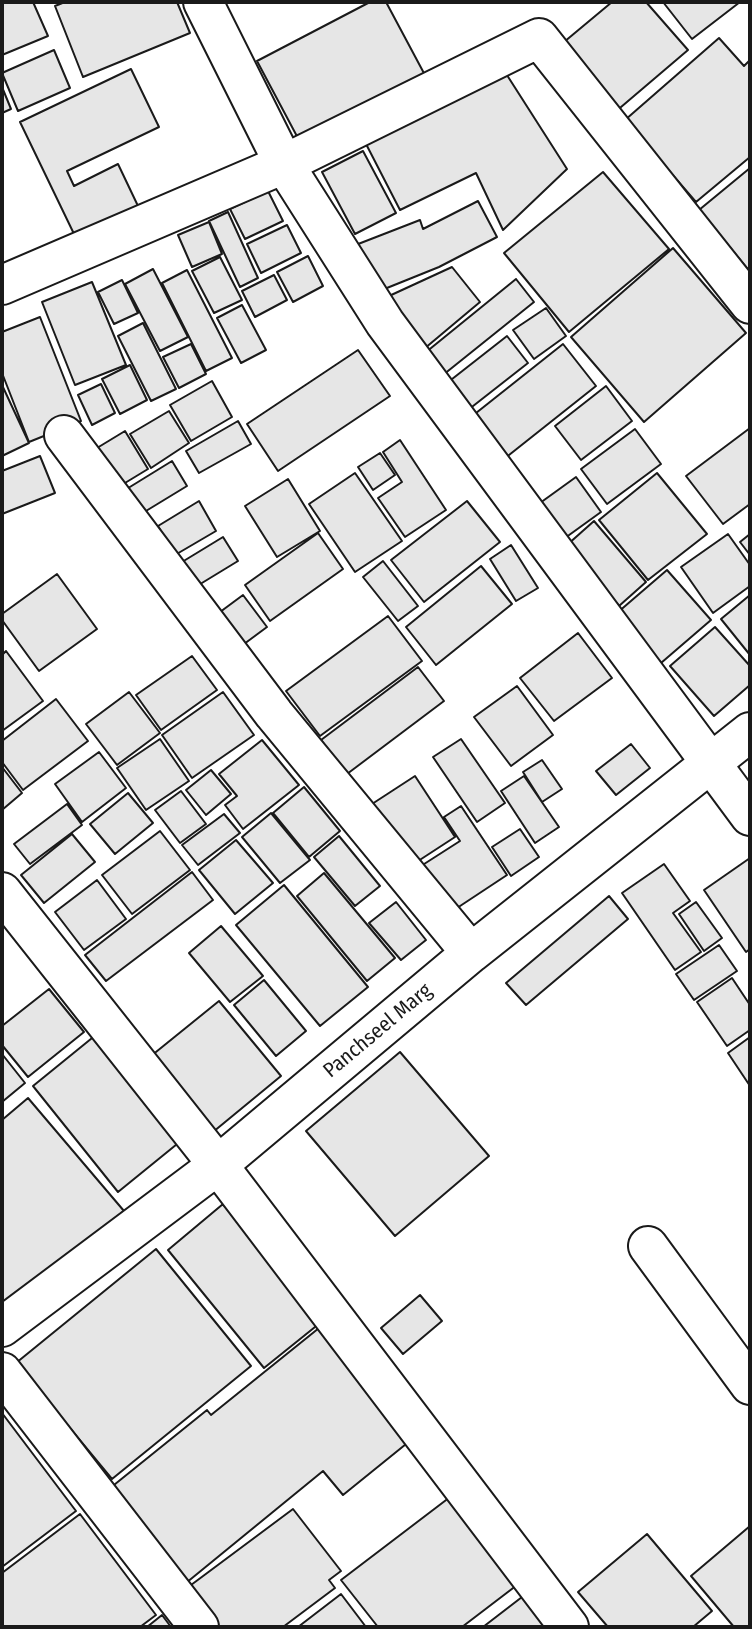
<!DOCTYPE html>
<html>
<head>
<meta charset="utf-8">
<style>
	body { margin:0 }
	#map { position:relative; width:752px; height:1629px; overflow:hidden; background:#fff; font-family:"Fira Sans Condensed",sans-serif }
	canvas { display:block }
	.frame { position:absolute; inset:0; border:4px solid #1a1a1a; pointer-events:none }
</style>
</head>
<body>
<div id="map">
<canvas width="752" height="1629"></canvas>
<div class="frame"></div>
</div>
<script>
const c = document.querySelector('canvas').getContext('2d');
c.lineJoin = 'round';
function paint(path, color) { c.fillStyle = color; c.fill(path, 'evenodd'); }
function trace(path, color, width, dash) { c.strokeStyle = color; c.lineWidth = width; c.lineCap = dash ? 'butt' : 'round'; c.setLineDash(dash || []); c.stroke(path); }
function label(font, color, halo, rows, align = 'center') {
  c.font = font + ' "Fira Sans Condensed",sans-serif'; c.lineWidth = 5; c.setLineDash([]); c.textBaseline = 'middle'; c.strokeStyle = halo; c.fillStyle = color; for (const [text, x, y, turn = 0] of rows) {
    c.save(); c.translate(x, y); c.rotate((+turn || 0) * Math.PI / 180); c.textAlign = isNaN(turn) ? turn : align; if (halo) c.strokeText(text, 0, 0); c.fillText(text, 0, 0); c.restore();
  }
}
const building = new Path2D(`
	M2 2H33L48 36 2 55Z
	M65 2H177L190 33 83 77 55 6Z
	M370 2H386L426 77 300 142 257 61Z
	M612 2H646L688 50 614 113 558 47Z
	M663 2H740L692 39Z
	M719 38 744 66 750 60V157L696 202 625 120Z
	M54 50 70 88 18 111 2 73Z
	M131 69 159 127 67 171 74 186 118 164 138 206 75 236 20 122Z
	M505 72 567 169 503 230 476 173 400 210 365 142Z
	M2 87 11 109 2 113Z
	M363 151 396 213 355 234 322 172Z
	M750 168V272L699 210Z
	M603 172 669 249 569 332 504 253Z
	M268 191 283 221 245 239 230 209Z
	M478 201 497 237 439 267 372 294 353 246 420 220 423 229Z
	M228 212 258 278 240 287 209 221Z
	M209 222 222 254 192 267 178 235Z
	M287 225 301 253 261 273 247 244Z
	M673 248 746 333 644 422 571 337Z
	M308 256 323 286 293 302 277 272Z
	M220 257 242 300 214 313 192 271Z
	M452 267 480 302 418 354 376 302Z
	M153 269 188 337 160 351 125 284Z
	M187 270 232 358 206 371 162 283Z
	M274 275 287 300 255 317 242 291Z
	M516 279 534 302 438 379 420 357Z
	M122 280 138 313 114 324 98 292Z
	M92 282 126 365 75 385 42 302Z
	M242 305 266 350 241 363 217 318Z
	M546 308 566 336 534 359 513 330Z
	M40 317 81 421 29 442 2 373V332Z
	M143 323 176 389 151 401 118 336Z
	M507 336 528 363 468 410 447 383Z
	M191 344 206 374 179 388 163 357Z
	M563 344 596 386 504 459 471 417Z
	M358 350 390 396 278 471 247 424Z
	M130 365 147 400 120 414 102 379Z
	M212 381 232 417 191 441 170 405Z
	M101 384 115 413 92 425 78 395Z
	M2 385 29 443 2 456Z
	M606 386 632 421 581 460 555 426Z
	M169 411 189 443 151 468 130 434Z
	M238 421 251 444 199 473 186 451Z
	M750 428V504L723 524 686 476Z
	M635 429 661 464 607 504 581 469Z
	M125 431 148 469 120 486 97 448Z
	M400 440 446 510 405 537 378 498 402 482 383 452Z
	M380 453 395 475 373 490 358 467Z
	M40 456 55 493 2 514V471Z
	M172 461 187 486 141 514 125 490Z
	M355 473 402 541 355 572 309 504Z
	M657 473 707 534 648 580 599 520Z
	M576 477 601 512 565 538 540 503Z
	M288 479 320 531 277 557 245 506Z
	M199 501 216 531 175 555 158 526Z
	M467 501 500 542 424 602 391 560Z
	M594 521 646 582 619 606 567 545Z
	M318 533 343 569 270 621 245 585Z
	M728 534 750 565V586L713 613 681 567Z
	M750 534V555L740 542Z
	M223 537 238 561 197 586 182 562Z
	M511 545 538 588 516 601 490 559Z
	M383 561 418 606 398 621 363 577Z
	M481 566 512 604 436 665 406 627Z
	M667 570 711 620 661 663 617 613Z
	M57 574 97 629 39 671 2 620V614Z
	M243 595 267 627 240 647 216 615Z
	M750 595V655L721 619Z
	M388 616 422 661 320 736 286 691Z
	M715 627 750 666V685L714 716 670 666Z
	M578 633 612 678 554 721 520 678Z
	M6 651 43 701 2 731V655Z
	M192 656 217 690 161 730 136 695Z
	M418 667 444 701 347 774 321 740Z
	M517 686 553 735 511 766 474 717Z
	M129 692 160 733 117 765 86 724Z
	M223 692 254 735 192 778 162 735Z
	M56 699 88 741 23 790 2 762V741Z
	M160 739 189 781 146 810 117 768Z
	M461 739 505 803 477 822 433 757Z
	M262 740 299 785 243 829 225 805 237 796 219 774Z
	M631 744 650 768 616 795 596 771Z
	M99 752 126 788 82 822 55 784Z
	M542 760 562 789 542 802 523 772Z
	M2 767 22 793 2 810Z
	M211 770 231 794 206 815 186 790Z
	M415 776 455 837 412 865 372 804Z
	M524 776 559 827 535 843 501 791Z
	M304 787 340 831 309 857 273 813Z
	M181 791 206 824 180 843 155 810Z
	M128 793 153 823 115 854 90 824Z
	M67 804 82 825 30 864 14 844Z
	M461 806 507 875 451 912 421 866 460 841 444 817Z
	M271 813 310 860 280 883 242 837Z
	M224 814 240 833 198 865 182 845Z
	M520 829 539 857 511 876 492 847Z
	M160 831 190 870 132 914 102 875Z
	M72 834 95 862 44 903 21 875Z
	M339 836 380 886 355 906 314 857Z
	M236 840 273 883 235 914 199 870Z
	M750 858V949L746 952 704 890Z
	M664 864 690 901 673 913 701 952 675 970 622 893Z
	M192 872 213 900 106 981 85 955Z
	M324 873 395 958 367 981 297 896Z
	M97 880 126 919 84 950 55 912Z
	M284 885 368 987 320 1026 236 925Z
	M609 896 628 919 526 1005 506 983Z
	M396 902 426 940 401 960 369 923Z
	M696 902 722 938 704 951 679 914Z
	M221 926 263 976 230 1002 189 953Z
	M719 945 737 971 694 1000 676 974Z
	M732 978 750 1005V1030L727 1046 697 1002Z
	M264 980 306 1031 276 1056 234 1005Z
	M49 989 84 1032 28 1077 2 1045V1026Z
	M219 1001 281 1076 213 1132 151 1056Z
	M97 1034 182 1140 118 1192 33 1086Z
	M750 1037V1086L728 1053Z
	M400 1052 489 1156 395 1236 306 1131Z
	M2 1054 25 1083 2 1102Z
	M28 1098 124 1211 2 1314V1120Z
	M223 1204 320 1323 264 1368 168 1250Z
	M156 1249 251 1366 112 1479 16 1363Z
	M420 1295 442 1321 403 1354 381 1328Z
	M319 1328 411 1440 343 1495 323 1471 186 1583 109 1489 207 1410 211 1415Z
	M2 1413 76 1511 2 1567Z
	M454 1494 521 1582 462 1627H378L341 1580Z
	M293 1509 341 1571 329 1580 335 1588 283 1627H217L187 1588Z
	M80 1514 156 1615 140 1627H2V1573Z
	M750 1526V1627H734L691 1576Z
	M647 1534 712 1611 693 1627H608L578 1592Z
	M341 1594 366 1627H298Z
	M522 1597 545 1627H483Z
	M162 1615 171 1627H147Z`);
const minor = new Path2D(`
	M203 2 284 164 385 323 750 816
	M2 285 284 164 539 38 750 304
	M64 435 274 714 471 953
	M2 892 218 1165 569 1627
	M648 1246 750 1385
	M2 1327 218 1165 471 953 750 732
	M2 1372 199 1627`);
const streetNames = [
	["Panchseel Marg",378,1031,-40]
];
paint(building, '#e6e6e6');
trace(building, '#1a1a1a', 2);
trace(minor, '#1a1a1a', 42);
trace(minor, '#fff', 38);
label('21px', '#1a1a1a', '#fff', streetNames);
</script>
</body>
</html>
